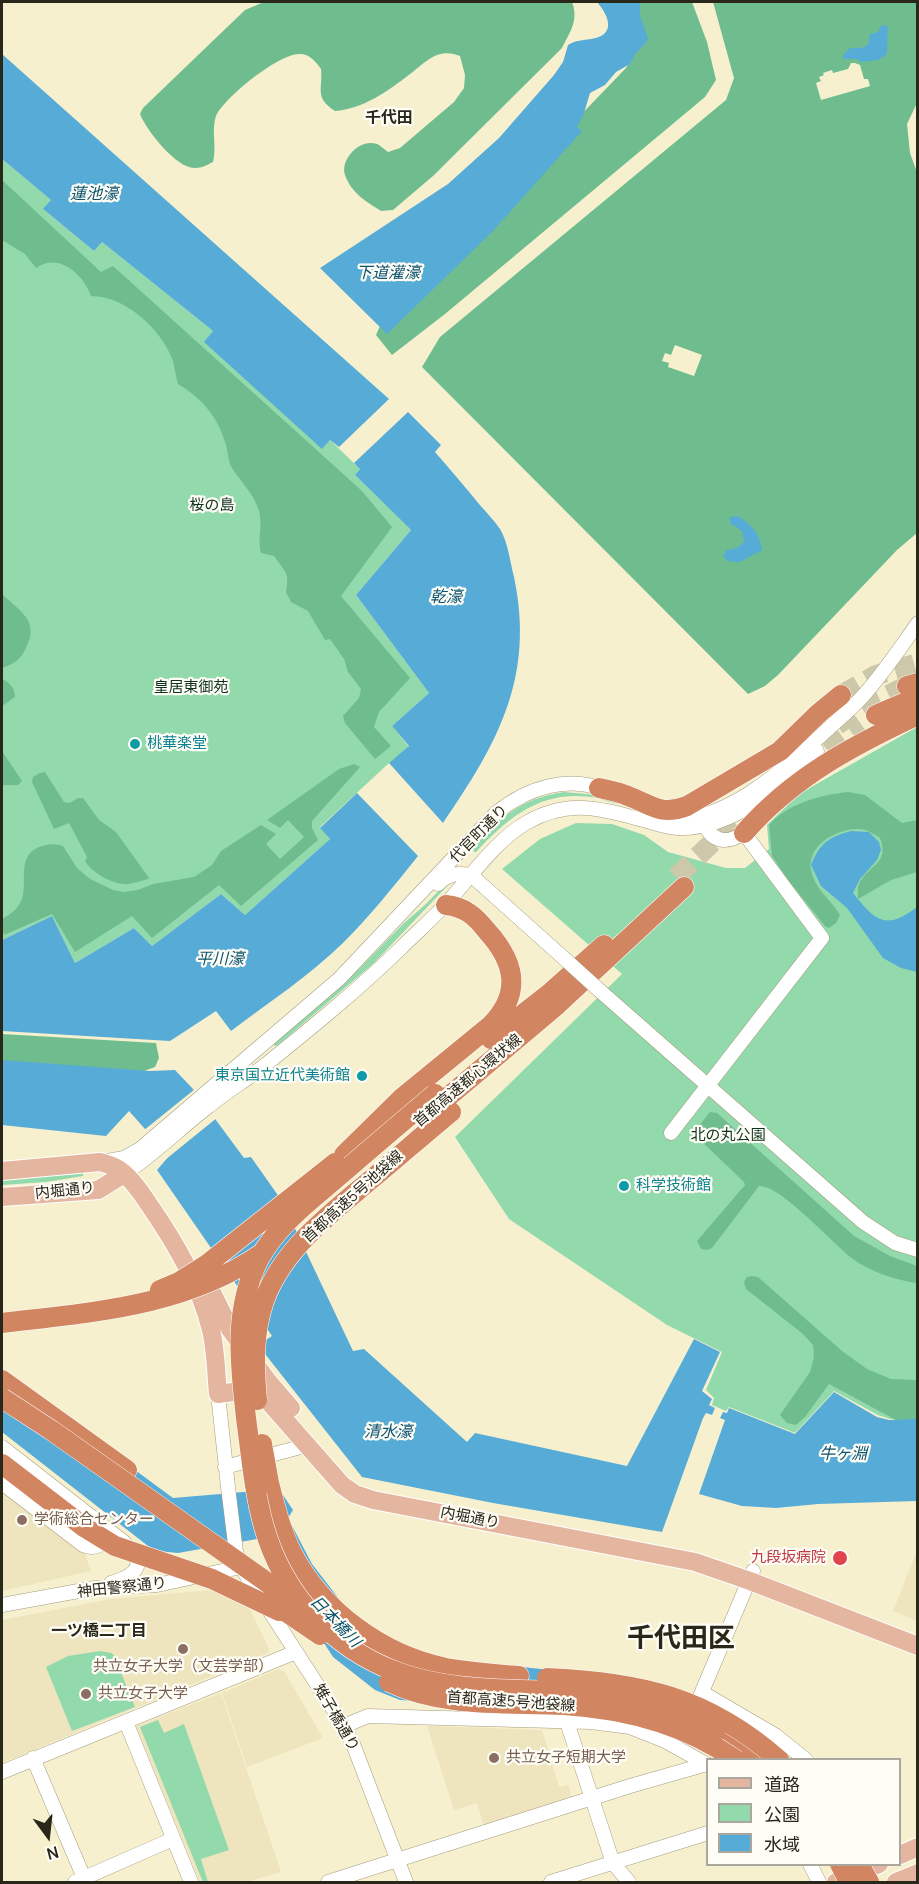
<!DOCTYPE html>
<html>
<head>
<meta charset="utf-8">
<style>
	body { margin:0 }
	#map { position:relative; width:919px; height:1884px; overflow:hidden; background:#f7f0cf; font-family:Manrope,"Noto Sans JP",sans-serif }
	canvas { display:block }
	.frame { position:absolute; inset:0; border:3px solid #29261a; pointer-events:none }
	.legend { position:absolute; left:706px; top:1758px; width:195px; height:108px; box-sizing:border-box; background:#fefdf6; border:2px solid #a9a79e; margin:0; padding:8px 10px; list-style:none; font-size:18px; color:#29261a }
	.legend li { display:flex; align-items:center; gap:12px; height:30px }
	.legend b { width:30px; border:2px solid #a9a79e }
	.north { position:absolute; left:18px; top:1806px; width:60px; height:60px; -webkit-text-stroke:4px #fefdf6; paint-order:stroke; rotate:165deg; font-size:16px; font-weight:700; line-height:24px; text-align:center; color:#29261a }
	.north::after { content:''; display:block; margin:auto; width:21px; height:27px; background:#29261a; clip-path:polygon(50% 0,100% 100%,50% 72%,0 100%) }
</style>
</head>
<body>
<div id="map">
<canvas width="919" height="1884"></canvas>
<div class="frame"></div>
<ul class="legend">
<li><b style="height:8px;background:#e4b6a0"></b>道路</li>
<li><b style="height:16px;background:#92d9ac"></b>公園</li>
<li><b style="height:16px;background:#56acd7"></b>水域</li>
</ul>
<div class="north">N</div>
</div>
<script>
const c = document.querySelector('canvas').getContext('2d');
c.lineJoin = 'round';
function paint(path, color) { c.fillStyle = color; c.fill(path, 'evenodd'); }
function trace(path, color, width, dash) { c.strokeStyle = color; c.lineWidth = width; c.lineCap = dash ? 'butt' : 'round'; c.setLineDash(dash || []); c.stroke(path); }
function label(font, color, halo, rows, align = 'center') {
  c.font = font + ' Manrope,"Noto Sans JP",sans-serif'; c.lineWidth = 4.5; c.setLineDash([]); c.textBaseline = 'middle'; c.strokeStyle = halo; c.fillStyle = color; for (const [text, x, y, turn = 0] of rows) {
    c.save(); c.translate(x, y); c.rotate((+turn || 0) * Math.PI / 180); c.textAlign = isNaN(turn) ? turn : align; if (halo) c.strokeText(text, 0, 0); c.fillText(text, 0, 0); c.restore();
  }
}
const built = new Path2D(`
	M2 1488 84 1552 91 1571 2 1591Z
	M917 1551V1621L893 1611Z
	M222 1589 247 1603 269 1649 268 1653 2 1763V1620L111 1599Z
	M278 1669 284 1671 323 1738 247 1767 222 1693Z
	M221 1693 281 1872 246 1882H200L136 1726Z
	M427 1726 542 1730 559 1787 568 1785 573 1801 485 1829 477 1803 454 1810Z`);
const green = new Path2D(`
	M2 159 51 200 44 210 94 251 102 242 213 331 205 342 322 448 330 440 360 469 355 475 411 530 356 595 429 693 392 726 409 747 389 763 320 827 330 839 245 915 221 894 152 946 134 928 75 963 52 916 2 940Z
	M917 727V1422L890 1419 878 1415 834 1391 795 1433 729 1407 726 1411 712 1405 714 1398 706 1390 722 1352 667 1325 509 1219 455 1137 622 974 502 869 540 839 576 823 612 824 644 835 668 852 726 868H745L769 849 767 825 799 794Z
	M564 792 597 795 620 804C613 803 605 800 598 798 544 788 510 815 476 852H474L473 848C505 815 517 800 564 792Z
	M449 880 452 881 374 963 278 1045 274 1046V1041L360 968 404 923 426 904Z
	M83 1173V1176L46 1182 2 1185V1180Z
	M100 1651 111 1653 122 1661 117 1663 135 1707 72 1731 46 1667 68 1656Z
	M158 1720 164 1733 184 1724 229 1850 201 1859 208 1882H203L140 1727Z`);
const forest = new Path2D(`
	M264 2H572C579 20 570 32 562 48L433 176 393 210 381 211C367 202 351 193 345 175 340 159 360 138 377 144 380 145 385 150 388 152L400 148 454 102 464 88 465 75 460 56C453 53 445 52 437 55 427 59 418 68 410 74 388 91 363 109 335 111 314 97 323 90 321 69 316 62 310 54 300 54 279 53 224 98 216 116 211 130 217 147 213 162 207 165 202 168 195 168 177 169 146 130 140 114L143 108 245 10Z
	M630 2H692L707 42 716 80 705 97 445 314 392 355 376 335 382 321 626 68 640 44Z
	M713 2H917V103L907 124 910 153 918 175 917 533 897 550 778 675 765 686 748 694 422 367 440 337 726 100 734 78ZM851 63H855L860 65 864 79H868L870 86 821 100 816 83 821 81 819 77 824 75 823 73 832 70 833 73 848 69ZM675 345 702 355 694 376 668 367 669 363 662 361 665 353 671 355Z
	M2 180 101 272 113 266 362 491 392 527 341 596 410 678 379 712 374 727 391 746 375 759 345 723 343 716 359 698 361 689 348 672 344 659 330 639 325 640 308 611 291 602 286 592C290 572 285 572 274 556L261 553C257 539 263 525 259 511 254 494 241 482 232 468 228 461 228 452 226 445 218 417 203 399 178 384 176 377 175 369 173 361 162 330 126 296 91 296 83 274 59 252 36 268L25 254 2 240Z
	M2 594C20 612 40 620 26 648 21 659 14 664 2 668Z
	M2 679C9 681 15 689 15 697L2 706Z
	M2 751 22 781 18 785H2Z
	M354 764 360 767 312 821V828L318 840 241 906 219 885 152 938 132 916 75 952 52 914 4 935 2 929V919C11 914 18 909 22 899 28 881 16 857 39 847 47 844 54 843 63 846L77 868 90 879 113 890 123 892 138 890 153 884 194 877 212 865 221 851 261 825 276 834 266 844 280 859 304 837 288 820 280 828 267 820 339 769Z
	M45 772 64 802 70 803 78 798H83L99 820 116 832 149 878 148 879C141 881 134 883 128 884 113 885 92 873 85 861L87 857 69 823 54 829 32 782 33 777 40 773Z
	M848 792 865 795 902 823 917 820V872L891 880 858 899C858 894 857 888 859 884 868 864 890 865 880 838 874 834 866 829 859 829 838 828 807 845 811 869 814 889 831 899 840 915L836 923 829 928 825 926 789 881 772 856 769 825C788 803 821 795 848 792Z
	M2 1034 156 1043 159 1058 155 1067 144 1071 2 1061Z
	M710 1112 717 1113 854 1236 890 1256 917 1266V1283C895 1280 871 1272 853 1259 833 1244 781 1185 759 1186L712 1248 707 1250 701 1249 697 1241 745 1185 744 1182 697 1137 695 1131Z
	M752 1276 758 1277 842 1351 867 1369 891 1379 917 1380V1421L896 1420 829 1384 805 1417 796 1425 787 1423 780 1415 810 1372 814 1357 813 1345 803 1334 746 1289 744 1282 747 1277Z`);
const water = new Path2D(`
	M597 2H640V16L648 38 646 43 635 54 630 64 616 72 605 85 590 93 584 113 577 127 582 131 493 231 387 334 320 268 448 184 499 138 554 75 563 62 568 45C579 38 592 41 601 36 616 28 604 10 597 2Z
	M884 25 888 27 887 54 878 60 861 62 857 59H843V55L850 48H861L868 45 870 34 878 32 881 26Z
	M2 54 389 399 339 447 330 440 322 449 204 342 213 331 102 242 94 251 43 209 51 200 2 159Z
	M408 412 441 445 435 452C450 469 465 487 479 504 486 512 494 520 500 529 508 542 510 562 514 577 535 677 498 743 443 823L389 763 409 746 392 726 429 693 356 595 411 530 355 475 360 469 354 463Z
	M737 516C751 523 760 534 762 550L740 562 727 561 723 555 727 550 737 548 744 542 742 531 730 523V517Z
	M357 793 418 856C394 886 370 916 343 943 309 976 268 1003 231 1031L216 1011 170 1041 2 1031V940L52 916 75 963 134 928 152 946 221 894 245 915 330 839 320 828Z
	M851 831 869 832 879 842 881 850 877 860 860 879 853 893C875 921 886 931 917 907V972L901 968 883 958 847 908 821 886 811 865C820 843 829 837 851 831Z
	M2 1060 150 1071 175 1070 193 1089 244 1158 251 1157 282 1201 353 1351 364 1349 467 1442 475 1433 627 1466 694 1339 720 1352 702 1391 712 1399 709 1405 715 1408 712 1415 706 1413 703 1418 662 1532 493 1503 362 1477 258 1345 272 1336 157 1170 169 1156 129 1111 106 1136 2 1125Z
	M2 1372 173 1498 279 1489 293 1510 288 1518 312 1564 336 1595 363 1635 430 1657 587 1674 687 1736 581 1711 400 1700 375 1690 333 1657 257 1539 178 1553 158 1551 148 1546 2 1432Z
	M834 1392 877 1417 889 1420 917 1419V1501L818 1504 776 1508 742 1506 699 1494 725 1420 720 1418 723 1412 727 1413 729 1408 795 1434Z`);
const pier = new Path2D(`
	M195 1089 218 1117 155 1168 165 1156 143 1131Z`);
const highwayTunnel = new Path2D(`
	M841 695 876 675 918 663
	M837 725 867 705 907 686
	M805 770 840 739 861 724
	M676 877 752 805`);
const minor = new Path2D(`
	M659 817C718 832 789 765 829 728 840 718 852 708 862 697 883 674 900 648 918 623
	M438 884C449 873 457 873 471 875L567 961
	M599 990 863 1222 895 1243 918 1250
	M671 1133 822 938 744 833C726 845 708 842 704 818
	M102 1162 124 1158 140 1149 339 979 496 813C527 788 568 774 607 791
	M124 1174C155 1154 180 1128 209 1106 226 1092 246 1080 264 1066 311 1028 358 990 401 948 416 933 432 919 446 904 469 879 497 839 526 823 566 800 596 807 639 819 652 822 664 827 678 828 732 830 781 786 817 751
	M218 1394 228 1487 236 1552 241 1567 344 1726 353 1744 406 1882
	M2 1447 125 1543
	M225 1467 297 1448 304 1442
	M2 1483 83 1545C95 1550 105 1545 108 1533
	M111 1583C127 1578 145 1571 135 1551
	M2 1605 95 1588 157 1585 241 1567
	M703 1693 775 1735 806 1760
	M693 1713 753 1571
	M126 1722 191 1882
	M567 1722 613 1863 629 1882
	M344 1726 368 1716 591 1722 630 1727 665 1741 708 1765
	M33 1758 84 1878
	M2 1772 296 1652
	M810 1864 819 1882
	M75 1882 173 1839
	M328 1882 630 1786 707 1764
	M551 1882 708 1833`);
const major = new Path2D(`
	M2 1171 100 1162C108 1164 115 1166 121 1171 133 1180 142 1194 150 1206 176 1244 200 1285 211 1330 216 1351 216 1373 218 1394L249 1390 262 1394 342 1485 355 1494 373 1500 695 1562 750 1581 918 1646
	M2 1197 98 1190 124 1174
	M203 1274 230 1329 267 1380 291 1408
	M900 1855 918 1847
	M836 1882 879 1864
	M896 1882 918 1873`);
const highway = new Path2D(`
	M907 686 918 683
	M876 715 918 697
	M599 788C609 790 619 792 628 796 652 805 660 816 687 806L780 751 819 713 841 695
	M744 833C793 777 852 746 918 715
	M491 1039 551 992 604 945
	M442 1102 557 1005 684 887
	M344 1155 403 1097 491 1025C522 993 515 962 487 931 475 916 465 907 446 905
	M2 1380 127 1470
	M269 1483C275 1507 281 1531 292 1553 322 1611 382 1655 446 1668 470 1672 494 1674 519 1676
	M715 1731 757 1760`);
const minorBridge = new Path2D(`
	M567 961 599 990`);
const highwayBridge = new Path2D(`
	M435 1094C403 1121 371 1148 339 1176 310 1201 278 1224 259 1259 233 1310 240 1363 246 1418 251 1454 254 1492 264 1527 283 1594 332 1648 397 1672 459 1695 531 1687 595 1694 638 1698 677 1711 715 1731
	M160 1290 179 1282 206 1265 335 1163
	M2 1323C92 1312 183 1307 261 1254
	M2 1398 51 1430 295 1602
	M257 1400C254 1367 253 1333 264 1301 282 1250 328 1216 368 1182 396 1159 423 1135 451 1112
	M262 1444 269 1483
	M2 1464 84 1527 115 1546 212 1579 279 1611
	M270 1601 320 1635
	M547 1678C640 1682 707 1697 779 1760
	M389 1682C444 1708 506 1702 564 1705 626 1709 685 1724 736 1760
	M840 1864 849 1882
	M859 1864 869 1882`);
const markers = [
	[135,744,6,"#0f9aa8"],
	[362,1076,6,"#0f9aa8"],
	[624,1186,6,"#0f9aa8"],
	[22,1520,6,"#8d6e63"],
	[840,1558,8,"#e0444e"],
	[183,1649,6,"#8d6e63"],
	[86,1694,6,"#8d6e63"],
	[494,1758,6,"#8d6e63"]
];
const parkNames = [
	["桜の島",212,506],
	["皇居東御苑",191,688],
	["北の丸公園",728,1136]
];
const cultureNames = [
	["桃華楽堂",147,744],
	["東京国立近代美術館",350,1076,"right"],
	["科学技術館",636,1186]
];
const streetNames = [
	["代官町通り",479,834,-45],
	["首都高速都心環状線",468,1081,-40],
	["内堀通り",65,1191,-6],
	["首都高速5号池袋線",353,1197,-42],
	["内堀通り",470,1518,11],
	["神田警察通り",122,1588,-6],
	["首都高速5号池袋線",511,1702,4],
	["雉子橋通り",336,1718,60]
];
const educationNames = [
	["学術総合センター",34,1520],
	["共立女子大学（文芸学部）",183,1667,"center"],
	["共立女子大学",98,1694],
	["共立女子短期大学",506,1758]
];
const healthNames = [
	["九段坂病院",826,1558]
];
const neighbourhoodNames = [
	["千代田",389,119],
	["一ツ橋二丁目",99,1632]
];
const waterNames = [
	["蓮池濠",94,195],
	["下道灌濠",388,274],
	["乾濠",446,598],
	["平川濠",220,960],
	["清水濠",388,1433],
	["牛ヶ淵",843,1455],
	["日本橋川",335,1622,46]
];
const townNames = [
	["千代田区",681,1639]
];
paint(built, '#eee5be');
paint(green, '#92d9ac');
paint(forest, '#6fbd8e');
paint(water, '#56acd7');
paint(pier, '#f7f0cf');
trace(highwayTunnel, '#cec8ab', 20, [20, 10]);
trace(minor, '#a39d7e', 15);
trace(major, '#fff', 20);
trace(highway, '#fff', 21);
trace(minor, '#fff', 14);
trace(major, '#e4b6a0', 18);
trace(highway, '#d28561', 20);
trace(minorBridge, '#a39d7e', 15, []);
trace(highwayBridge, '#fff', 21, []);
trace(minorBridge, '#fff', 14);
trace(highwayBridge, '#d28561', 20);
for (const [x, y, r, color] of markers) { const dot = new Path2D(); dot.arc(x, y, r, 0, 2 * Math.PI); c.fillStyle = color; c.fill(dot); trace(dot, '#fefdf6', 2); }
label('15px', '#0f321f', '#fefdf6', parkNames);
label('15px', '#0d838f', '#fefdf6', cultureNames, 'left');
label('15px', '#29261a', '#fefdf6', streetNames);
label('15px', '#785e54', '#fefdf6', educationNames, 'left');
label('15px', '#be3a42', '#fefdf6', healthNames, 'right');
label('bold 16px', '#29261a', '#fefdf6', neighbourhoodNames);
label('italic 16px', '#0b526f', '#fefdf6', waterNames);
label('bold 27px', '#29261a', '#fefdf6', townNames);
</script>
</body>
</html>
